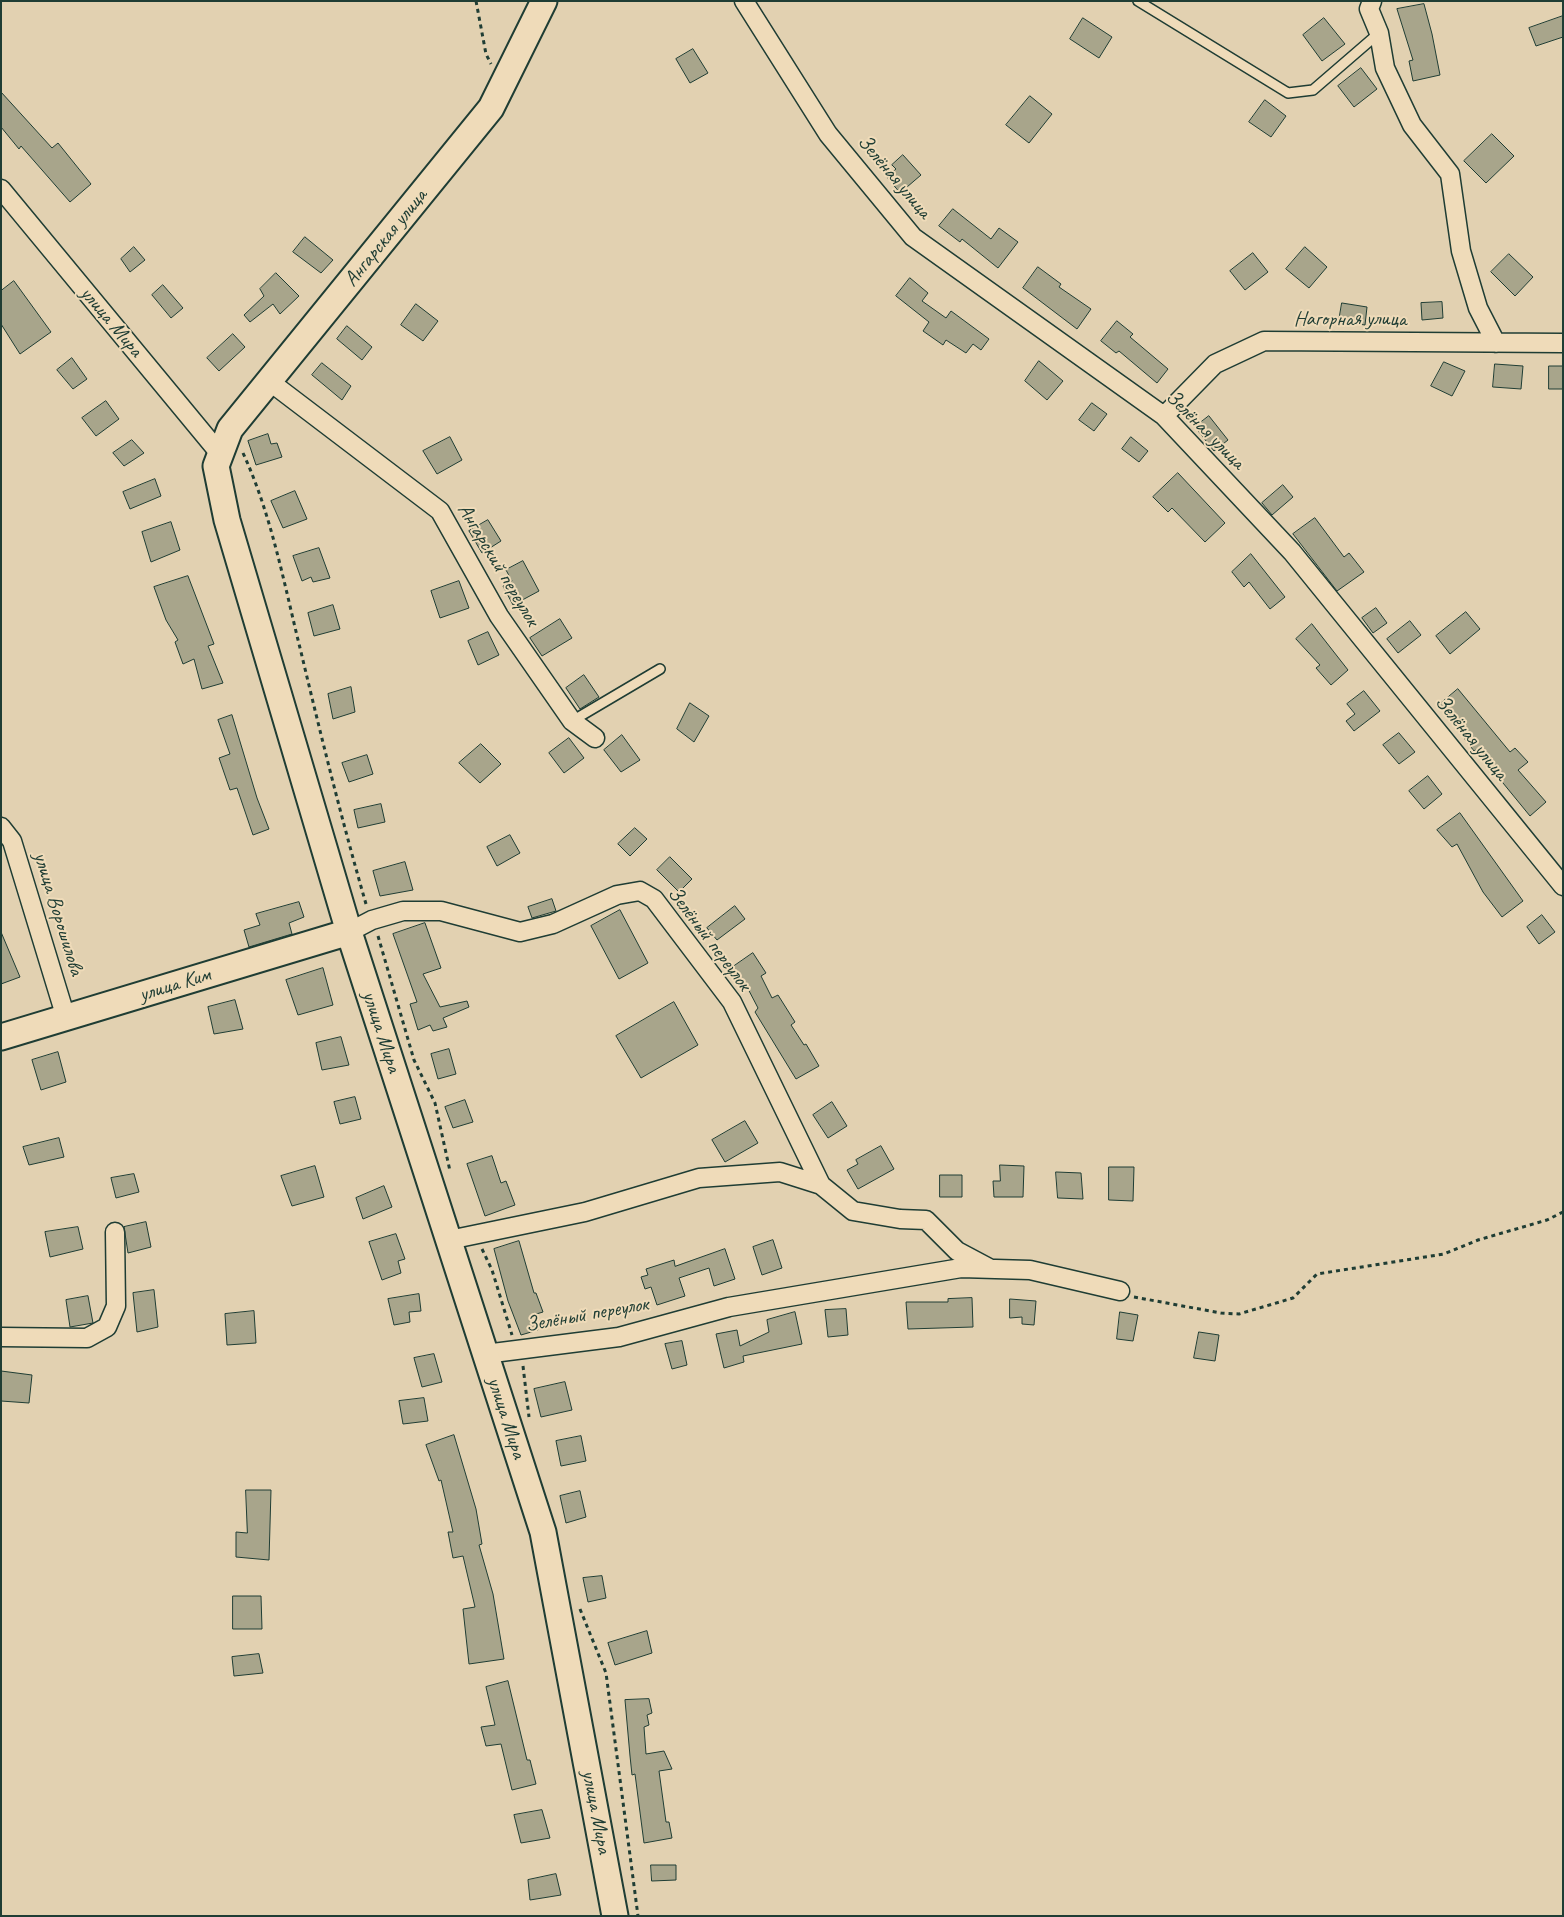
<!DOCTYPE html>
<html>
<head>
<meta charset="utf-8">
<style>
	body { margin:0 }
	#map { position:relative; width:1564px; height:1917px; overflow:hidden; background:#e2d1b1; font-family:Caveat,sans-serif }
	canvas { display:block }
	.frame { position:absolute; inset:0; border:2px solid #1f3d34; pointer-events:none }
</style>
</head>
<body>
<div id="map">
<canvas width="1564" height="1917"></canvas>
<div class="frame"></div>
</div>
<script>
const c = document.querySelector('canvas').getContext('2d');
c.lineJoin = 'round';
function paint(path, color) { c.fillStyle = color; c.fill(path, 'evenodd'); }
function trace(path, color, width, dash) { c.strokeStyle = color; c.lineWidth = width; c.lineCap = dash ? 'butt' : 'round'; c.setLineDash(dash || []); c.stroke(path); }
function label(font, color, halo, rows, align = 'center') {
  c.font = font + ' Caveat,sans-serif'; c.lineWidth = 4; c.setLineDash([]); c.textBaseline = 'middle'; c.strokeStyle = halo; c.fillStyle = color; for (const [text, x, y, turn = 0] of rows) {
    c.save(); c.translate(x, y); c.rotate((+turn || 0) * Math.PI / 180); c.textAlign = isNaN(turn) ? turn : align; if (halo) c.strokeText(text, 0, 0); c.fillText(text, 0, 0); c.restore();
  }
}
const building = new Path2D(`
	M1424 4 1432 34 1440 75 1413 81 1409 61 1413 60 1397 9Z
	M1563 16V37L1536 46 1529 28Z
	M1083 18 1112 37 1099 58 1070 39Z
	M1324 18 1345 44 1322 61 1303 35Z
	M693 49 708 73 690 83 676 59Z
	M1361 68 1377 89 1354 107 1338 86Z
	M1 92 52 148 58 143 91 184 70 202 21 146 19 149 1 127Z
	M1030 96 1052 114 1029 143 1006 125Z
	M1265 100 1286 116 1271 137 1249 122Z
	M1492 134 1514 156 1486 183 1464 161Z
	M903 155 921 175 900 193 887 177 896 169 892 165Z
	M953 209 991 239 999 228 1018 242 998 268 962 239 960 242 939 226Z
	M305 237 333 260 321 273 293 252Z
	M134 247 145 260 130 272 121 259Z
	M1305 247 1327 267 1309 288 1286 269Z
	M1253 253 1268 272 1245 290 1230 271Z
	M1509 254 1533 277 1515 296 1491 272Z
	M1038 267 1061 284 1059 287 1091 309 1077 329 1023 288Z
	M276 273 299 296 280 314 273 304 250 322 244 315 264 296 260 289Z
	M910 278 928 293 922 301 946 318 951 311 989 339 981 350 973 344 966 353 946 340 943 345 923 331 929 322 896 296Z
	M14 281 51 332 20 354 1 324V291Z
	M163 285 183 308 171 318 152 295Z
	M1442 302 1443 318 1422 320 1421 303Z
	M1342 303 1367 307 1365 325 1339 321Z
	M416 304 438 321 423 341 401 325Z
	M1117 321 1133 334 1130 337 1168 369 1157 383 1119 351 1116 353 1101 341Z
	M347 326 372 347 362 360 337 339Z
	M233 334 245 347 219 371 207 358Z
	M72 358 87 379 73 389 57 370Z
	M1039 361 1063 381 1047 400 1025 381Z
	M1444 362 1465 371 1452 396 1431 386Z
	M322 363 351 386 342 400 312 375Z
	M1495 364 1523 366 1521 389 1493 387Z
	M1549 366H1563V389H1549Z
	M106 401 119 419 96 436 82 418Z
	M1092 403 1107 414 1094 431 1079 420Z
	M1209 416 1228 440 1214 451 1195 427Z
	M268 434 271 444 277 443 282 457 256 465 248 441Z
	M450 437 462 460 437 474 423 451Z
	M1131 437 1148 451 1139 462 1122 449Z
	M132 440 144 453 124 466 113 453Z
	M1178 473 1225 523 1205 542 1172 508 1168 512 1153 497Z
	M155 479 161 496 130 509 123 492Z
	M1283 485 1293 497 1272 515 1262 503Z
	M295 491 307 519 283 528 271 501Z
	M1315 518 1344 557 1349 553 1364 572 1337 591 1293 534Z
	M488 520 501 541 482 553 469 531Z
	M171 522 180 550 151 562 142 532Z
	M319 548 330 578 313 582 311 577 302 581 293 556Z
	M1251 554 1285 597 1270 609 1249 582 1244 587 1232 572Z
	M523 561 539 591 513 605 503 586 512 581 506 570Z
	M188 576 214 644 208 646 223 683 202 689 194 659 183 664 175 642 178 640 166 620 154 587Z
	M459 581 469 608 440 618 431 591Z
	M333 605 340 629 314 636 308 613Z
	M1376 608 1387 623 1373 633 1362 618Z
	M1466 612 1480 629 1450 654 1436 636Z
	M560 619 572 638 542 656 530 638Z
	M1410 621 1421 635 1398 653 1387 639Z
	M1312 624 1348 670 1331 685 1316 668 1320 665 1296 639Z
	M488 632 499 655 478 665 468 641Z
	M584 675 599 697 580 709 566 688Z
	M351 687 355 712 333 719 328 694Z
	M1458 689 1510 752 1515 748 1528 762 1518 770 1546 802 1530 816 1476 750 1474 751 1439 705Z
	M1364 691 1380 711 1354 731 1346 721 1355 714 1347 704Z
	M690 703 709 716 694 742 677 729Z
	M232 715 257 798 269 829 253 835 237 788 230 790 219 758 230 754 218 720Z
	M1399 733 1415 752 1399 764 1383 745Z
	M622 735 640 760 621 772 604 750Z
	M569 738 584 758 564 773 549 753Z
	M481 744 501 764 480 783 459 763Z
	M367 755 373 774 349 782 342 763Z
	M1428 776 1442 794 1424 809 1409 791Z
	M381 804 385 822 358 828 354 810Z
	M1460 813 1523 901 1502 917 1483 892 1457 844 1452 847 1437 830Z
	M635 828 647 839 630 856 618 844Z
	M510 835 520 853 497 866 487 847Z
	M670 857 692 879 679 892 657 870Z
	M405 862 413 890 380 896 373 871Z
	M552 899 556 911 532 918 528 907Z
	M299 902 304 917 289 923 292 934 249 947 244 930 260 925 256 914Z
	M735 906 745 919 717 940 707 928Z
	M620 910 648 963 619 979 591 926Z
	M1542 915 1555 932 1539 944 1527 927Z
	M425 923 441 968 423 974 440 1007 467 1001 469 1007 443 1018 447 1027 433 1031 430 1025 418 1030 410 1004 417 1002 393 934Z
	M1 932 20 977 1 984Z
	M753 953 766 973 761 976 772 998 778 995 795 1022 791 1025 804 1045 806 1044 819 1066 796 1079 755 1012 758 1008 746 985 743 987 730 969Z
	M323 968 333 1005 298 1015 286 980Z
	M235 1000 243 1029 214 1034 208 1007Z
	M674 1002 698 1045 641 1078 616 1036Z
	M341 1037 349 1065 322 1070 316 1043Z
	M449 1049 456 1074 438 1079 431 1054Z
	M58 1052 66 1082 41 1090 32 1060Z
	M355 1097 361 1119 340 1124 334 1102Z
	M465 1100 473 1122 453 1128 445 1107Z
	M832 1102 847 1126 828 1138 813 1115Z
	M745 1121 758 1143 725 1162 712 1140Z
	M59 1138 64 1157 29 1165 23 1147Z
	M881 1146 894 1169 858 1189 847 1170 858 1164 856 1160Z
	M492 1156 501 1183 506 1181 515 1205 485 1216 467 1164Z
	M1000 1165 1024 1166 1023 1197H994L993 1181H1000Z
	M315 1166 324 1197 292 1206 281 1176Z
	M1109 1167H1134L1133 1201 1109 1200Z
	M1056 1172 1081 1173 1083 1199 1058 1198Z
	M134 1174 139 1192 116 1198 111 1178Z
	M940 1175H962V1197H940Z
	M384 1186 392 1207 363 1219 356 1198Z
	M146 1222 151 1247 128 1253 124 1227Z
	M78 1227 83 1249 50 1257 45 1232Z
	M396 1234 405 1259 398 1261 401 1273 382 1280 369 1242Z
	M773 1240 782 1268 762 1275 753 1247Z
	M519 1241 534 1293H536L543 1312 533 1315 538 1330 521 1335 508 1301 494 1249Z
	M725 1249 735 1279 714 1286 709 1268 679 1278 685 1296 657 1305 651 1287 645 1289 641 1277 648 1275 646 1269 674 1260 675 1266Z
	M154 1290 158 1327 137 1332 133 1293Z
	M419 1294 421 1311 409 1312 410 1322 394 1325 388 1299Z
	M88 1296 93 1323 70 1327 66 1300Z
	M972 1298 973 1327 908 1329 906 1302H948V1299Z
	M1010 1299 1036 1301 1034 1325 1022 1324V1317L1010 1318Z
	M846 1309 848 1335 828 1337 825 1310Z
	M254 1311 256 1343 227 1345 225 1314Z
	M795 1312 802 1344 743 1356 744 1362 724 1368 716 1334 737 1330 740 1346 769 1332 767 1320Z
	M1120 1312 1138 1315 1133 1341 1117 1339Z
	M1199 1332 1219 1335 1215 1361 1194 1358Z
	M682 1341 687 1365 672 1369 665 1344Z
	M434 1354 442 1382 422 1387 414 1358Z
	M1 1371 32 1375 29 1403 1 1401Z
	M565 1382 572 1410 541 1417 534 1389Z
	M424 1398 428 1421 403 1424 399 1401Z
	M454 1435 476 1509 482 1544 479 1545 493 1594 504 1659 469 1664 463 1609 475 1607 463 1556 453 1558 448 1532H453L441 1480 439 1481 426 1445Z
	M581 1436 586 1461 561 1466 556 1441Z
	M246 1490H271L269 1560 236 1557V1532L247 1533Z
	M580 1491 586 1517 566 1523 560 1496Z
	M602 1576 606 1598 588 1602 583 1578Z
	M233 1596H261L262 1629H233Z
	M647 1631 652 1653 615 1665 608 1643Z
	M259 1654 263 1673 234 1676 232 1657Z
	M508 1681 527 1760H530L536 1784 512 1790 501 1744 486 1746 481 1727 495 1725 486 1687Z
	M649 1699 652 1713 647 1715 649 1725 644 1727 646 1754 664 1751 672 1769 659 1771 666 1822H669L672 1838 644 1843 635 1774 632 1775 630 1756 625 1700Z
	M542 1810 550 1838 521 1843 514 1815Z
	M651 1865H676V1880L652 1881Z
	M556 1874 561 1895 530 1900 528 1880Z`);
const path = new Path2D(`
	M476 1 486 54 491 64
	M243 453C272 516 284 584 301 652 321 736 342 821 366 904
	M378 936 414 1060 435 1103 450 1171
	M482 1249 492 1270 512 1335
	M1134 1297 1221 1313 1239 1314 1293 1298 1317 1274 1444 1254 1478 1240 1547 1220 1563 1212
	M523 1366 529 1417
	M580 1609 606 1673 638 1916`);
const lane = new Path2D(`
	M1138 1 1288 93 1313 90 1379 33
	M572 721 660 669`);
const street = new Path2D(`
	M744 1 828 134 913 237 1164 416 1292 552 1563 886
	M1372 1 1369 9 1379 33 1385 68 1412 125 1450 174 1461 251 1478 308 1496 343
	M1 189 221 455
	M269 381 440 511 499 616 572 721 595 738
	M1164 416 1215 364 1264 341 1563 343
	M1 827 12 841 66 1018
	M349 932 372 920 403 911H441L520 932 553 924 617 895 640 891 654 899 732 1002 821 1185
	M449 1240 585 1212 699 1178 780 1172 821 1185 853 1211 900 1219 926 1220 957 1251 989 1268
	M1 1337 87 1338 107 1327 116 1306 115 1232
	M485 1354 619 1337 729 1307 961 1268 1030 1270 1120 1291`);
const secondary = new Path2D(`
	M544 1 491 108 230 429 216 466 227 520 349 932 543 1532 615 1916
	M1 1037 349 932`);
const streetNames = [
	["Зелёная улица",894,177,50],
	["Ангарская улица",386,238,-51],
	["Нагорная улица",1350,319],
	["улица Мира",111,322,50],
	["Зелёная улица",1205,430,45],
	["Ангарский переулок",498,565,59],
	["Зелёная улица",1471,738,51],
	["улица Ворошилова",58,914,73],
	["Зелёный переулок",709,939,53],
	["улица Ким",175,985,-17],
	["улица Мира",381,1032,72],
	["Зелёный переулок",587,1315,-10],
	["улица Мира",506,1418,72],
	["улица Мира",596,1812,79]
];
paint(building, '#a8a58b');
trace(building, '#1f3d34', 1);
trace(lane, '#1f3d34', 12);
trace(street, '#1f3d34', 21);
trace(secondary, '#1f3d34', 29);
trace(path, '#1f3d34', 3, [4, 4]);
trace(lane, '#efdbb9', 9);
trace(street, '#efdbb9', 18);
trace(secondary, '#efdbb9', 25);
label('21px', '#1f3d34', '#efdbb9', streetNames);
</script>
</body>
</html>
